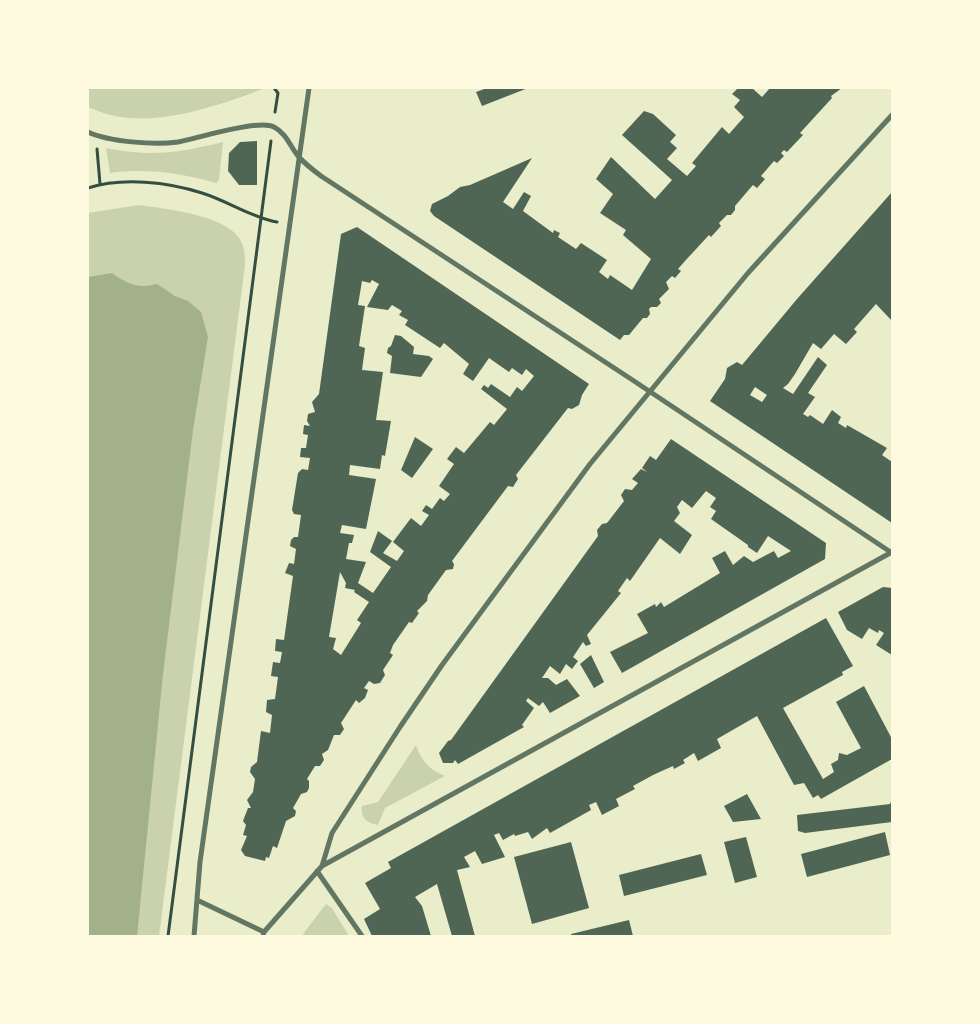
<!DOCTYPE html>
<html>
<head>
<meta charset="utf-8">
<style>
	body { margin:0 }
	#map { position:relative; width:980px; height:1024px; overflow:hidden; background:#e9edc9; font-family:Inter,sans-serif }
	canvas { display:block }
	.frame { position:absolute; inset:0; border:89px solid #fefae0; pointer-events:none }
</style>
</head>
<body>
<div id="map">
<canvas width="980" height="1024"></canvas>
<div class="frame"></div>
</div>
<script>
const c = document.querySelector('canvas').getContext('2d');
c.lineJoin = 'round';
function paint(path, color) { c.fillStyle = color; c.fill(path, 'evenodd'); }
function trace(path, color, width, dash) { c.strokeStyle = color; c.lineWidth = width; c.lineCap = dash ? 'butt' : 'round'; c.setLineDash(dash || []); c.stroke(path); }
const green = new Path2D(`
	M88 88H266C222 104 168 124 121 117 110 116 98 111 88 107Z
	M223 142 219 180 216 183C180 173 148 168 110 173L106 148C152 157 178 153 223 142Z
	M139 205C165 209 235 215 243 246 245 252 245 259 245 265L159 936H88V213Z
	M416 745C421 761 430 770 445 776L385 808 378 825C367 823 360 818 362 806L378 802Z
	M326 904 332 908 349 936H304L303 934Z`);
const water = new Path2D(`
	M112 273C128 284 137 289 157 284L175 296 188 301 201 312 208 337 193 430 163 674 137 936H88V277Z`);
const building = new Path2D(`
	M487 88H528L482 106 476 92Z
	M738 88H752L762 97 770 88H842L831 96 832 98 800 133 803 135 787 152 784 150 781 153 784 156 777 163 774 161 761 176 765 179 757 188 753 185 752 186 735 206V210L731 215H727L719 223 721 226 711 237 709 235 685 261 678 269 681 271 675 278 672 276 666 282 669 289 659 299 661 303 657 307H651L649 309 650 314 647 318H643L629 335H624L620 340 434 216 430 211 432 204 448 196 460 187 470 185 532 158 503 202 513 209 524 192 531 196 523 211 553 233 554 230 560 233 558 237 576 249 581 243 607 260 599 272 608 279 610 275 632 290 651 259 623 235 626 230 600 213 613 194 596 179 611 157 655 199 672 180 622 135 644 111 653 114 676 135 670 142 677 148 667 159 687 176 696 166 692 163 722 127 729 134 744 117 734 107 740 100 732 94Z
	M257 141V185H239L228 171 229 153 240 142Z
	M892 192V321L876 304 854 329 857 332 846 344 834 334 821 349 813 343 795 374 788 384 783 388 793 394 818 357 827 365 808 393 815 397 803 414 808 417 810 415 823 424 832 410 841 417 838 423 846 428 847 425 887 448 882 455 892 462V523L710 401 725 379 727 368 737 362 742 365 797 299ZM755 387 767 395 762 402 750 395Z
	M357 227 589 384 582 395 579 405 572 409 568 408 516 475 518 479 513 487 508 486 452 561 454 564 453 569 446 570 428 595 427 601 417 611 419 613 412 623 409 622 393 645 390 653 393 655 383 670 385 675 380 683 374 684 369 681 364 688 368 690 365 698 359 703 356 700 341 723 344 729 340 735H334L328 750 322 754 324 760 320 766H315L307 779 309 781V788L307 792 301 794 293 808 296 811 295 816 286 821 277 848 273 846 269 858 266 857 265 861 245 856 241 850 247 836 243 835 246 825 243 821 248 808H251L247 800 253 792 255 779 250 772 251 767 257 762 261 731 270 733 272 715 266 712 267 700 275 699 278 677 271 676 273 662 280 663 282 652 275 651 276 639 284 640 293 576 285 573 289 563 294 564 296 549 290 546 291 540 294 537H298L301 515 294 514 292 510 298 473 302 469 308 470 310 458 300 457 301 448H306L308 435 303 434 304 425 310 426 307 421 308 414 315 412 312 402 319 394 341 234ZM372 280 379 284 367 307 388 310 392 305 402 311 399 315 408 320 405 325 440 348 444 343 469 364 463 374 473 381 489 358 509 372 512 368 522 375 526 369 534 376 522 391 517 387 510 397 491 384 488 388 484 385 481 389 507 409 494 425 490 422 464 453 456 447 447 459 454 464 439 486 450 494 444 501 440 498 432 509 426 505 422 511 429 515 421 526 411 518 393 542 404 551 397 561 383 553 392 541 378 531 370 552 391 567 373 593 358 583 366 562 346 559 349 543H352L354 535 340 533 342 525 366 529 376 479 349 475 350 465 380 469 382 455 385 456 391 421 376 420 383 372 362 370 365 348 359 346 365 306 358 305 362 281 370 283ZM340 572 346 583 345 588 355 590 354 592 369 602 357 620 361 623 341 655 333 649 336 638 329 637Z
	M395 335 401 336 414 347 413 354 429 356 433 359 421 377 390 373 392 356 387 353 388 348 391 346Z
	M415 437 433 449 412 478 401 470Z
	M671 439 826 543 825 559 622 673 610 652 648 633 637 614 655 604 656 607 661 602 664 607 720 573 712 558 725 551 733 565 744 556 753 562 774 551 778 558 791 551 768 536 757 553 748 547V545L711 519 716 511 710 507 716 498 706 491 692 508 682 500 677 507 680 513 674 521 692 535 680 554 660 538 630 581 627 578 618 591 621 593 587 635 591 644 586 646 583 642 573 657 578 661 572 669 566 664 560 674 550 666 542 678H548L556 685 567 679 580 696 550 713 543 702 539 706 528 698 526 701 534 708 522 725 524 727 458 764 455 760 453 763H443L439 753 448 741 451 740 598 536 597 530 602 524 607 523 624 501 621 495 625 489 632 490 638 483 632 479 641 469 647 472 642 468 650 456 656 460Z
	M883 587 892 588V655L876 645 884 633 879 630 878 633 869 628 862 639 847 630 838 612Z
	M826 618 853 666 842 672 843 675 783 708 823 779 834 772 831 764 838 760 839 753 847 755 861 748 836 702 864 686 892 739V759L821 799 818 795 813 798 804 783 794 785 757 716 717 739 721 748 698 761 694 753 683 760 685 763 674 769 673 766 653 775 633 786 635 789 616 799 619 806 602 815 596 802 589 805 591 810 550 833 547 828 532 839 528 832 515 836 514 834 503 840 499 833 494 835 505 857 482 864 475 851 464 857 470 867 457 870 475 936H452L437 884 415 897 422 906 431 936H372L364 919 380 909 365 883 391 868 388 862Z
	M591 655 604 682 594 688 580 664Z
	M747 794 761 819 733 822 724 806Z
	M892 799V822L805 833 798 831 797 815 890 804Z
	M885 832 890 855 807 877 801 854Z
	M746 837 757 877 735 883 724 842Z
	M571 842 589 908 532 924 514 857Z
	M701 854 707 875 624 896 619 875Z
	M629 920 633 936H572L571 934Z`);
const path = new Path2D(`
	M274 88 278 93 275 112
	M97 149 100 184
	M88 188C122 177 168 182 202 193 228 201 250 217 277 222
	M168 936 271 141`);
const minor = new Path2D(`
	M88 132C109 142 154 145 178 142 198 138 259 119 274 127 286 133 290 146 298 156 304 163 313 170 321 176L631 379 892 553
	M322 866 892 552
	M317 871 362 936
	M197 900 264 932
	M194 936 200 862 309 88
	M263 936 264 932 322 866 332 833 400 727 442 665 590 464 748 273 892 115`);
paint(green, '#cad2ad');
paint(water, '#a3b18a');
paint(building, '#4f6655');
trace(path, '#344e41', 3);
trace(minor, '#617663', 5);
</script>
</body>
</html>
